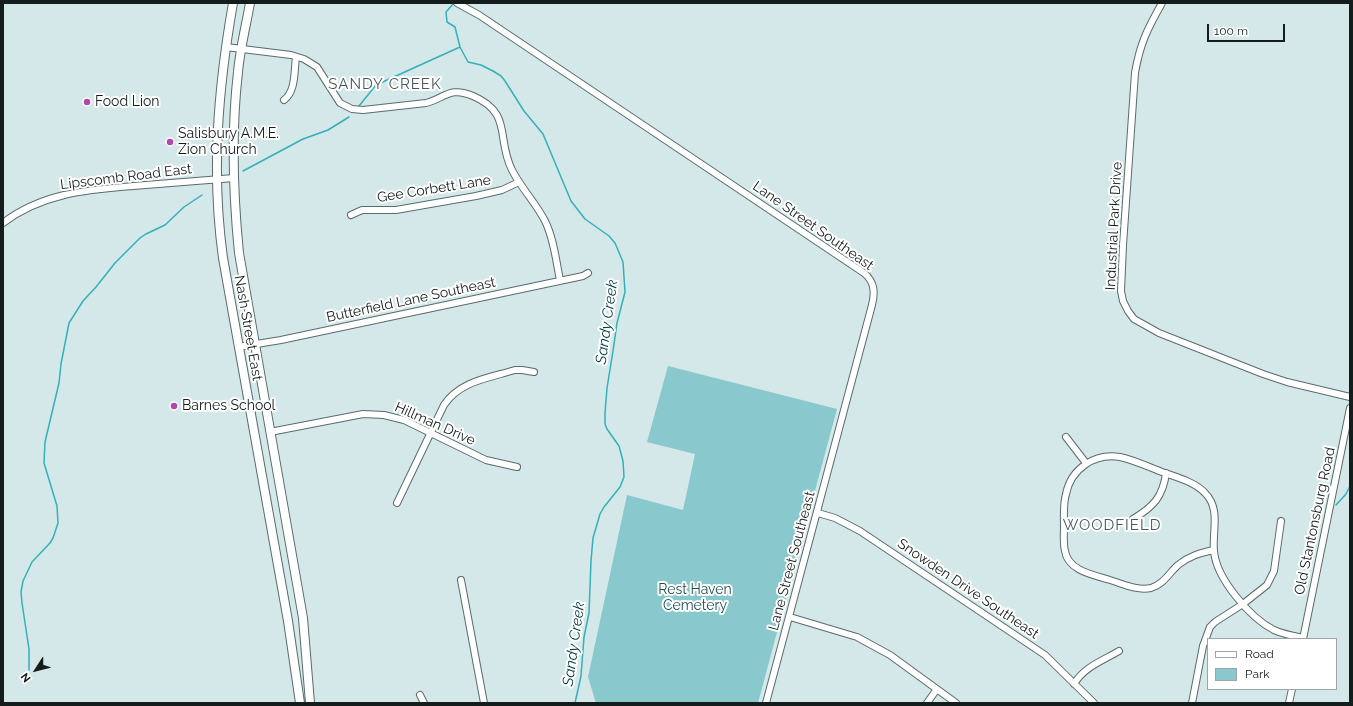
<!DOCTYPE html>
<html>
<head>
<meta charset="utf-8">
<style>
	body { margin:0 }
	#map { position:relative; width:1353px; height:706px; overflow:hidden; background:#d4e8e9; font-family:Raleway,sans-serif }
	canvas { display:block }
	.frame { position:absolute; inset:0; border:4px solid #151c1c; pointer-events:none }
	.legend { position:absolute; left:1207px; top:638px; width:130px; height:52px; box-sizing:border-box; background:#fff; border:1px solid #a1a4a4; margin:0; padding:5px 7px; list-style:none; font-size:12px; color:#151c1c }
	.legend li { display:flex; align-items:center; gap:8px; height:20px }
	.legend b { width:20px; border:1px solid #a1a4a4 }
	.north { position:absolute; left:16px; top:650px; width:40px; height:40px; -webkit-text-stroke:3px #fff; paint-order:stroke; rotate:234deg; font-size:11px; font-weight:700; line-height:16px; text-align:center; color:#151c1c }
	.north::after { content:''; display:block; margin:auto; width:14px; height:18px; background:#151c1c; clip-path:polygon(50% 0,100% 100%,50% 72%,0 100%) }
	.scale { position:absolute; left:1207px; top:24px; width:78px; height:18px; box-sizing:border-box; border:2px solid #151c1c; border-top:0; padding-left:5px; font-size:12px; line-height:14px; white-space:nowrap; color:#151c1c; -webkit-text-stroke:3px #fff; paint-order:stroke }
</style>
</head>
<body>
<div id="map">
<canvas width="1353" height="706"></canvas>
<div class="frame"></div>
<ul class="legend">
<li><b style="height:5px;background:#fff"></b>Road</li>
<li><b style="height:11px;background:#89c8cc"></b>Park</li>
</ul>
<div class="north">N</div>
<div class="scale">100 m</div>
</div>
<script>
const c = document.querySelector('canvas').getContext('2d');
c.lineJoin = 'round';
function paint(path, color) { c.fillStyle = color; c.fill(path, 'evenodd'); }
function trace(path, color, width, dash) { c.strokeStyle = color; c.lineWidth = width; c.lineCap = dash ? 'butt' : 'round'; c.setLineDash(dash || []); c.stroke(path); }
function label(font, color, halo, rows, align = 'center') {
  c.font = font + ' Raleway,sans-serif'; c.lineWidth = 4; c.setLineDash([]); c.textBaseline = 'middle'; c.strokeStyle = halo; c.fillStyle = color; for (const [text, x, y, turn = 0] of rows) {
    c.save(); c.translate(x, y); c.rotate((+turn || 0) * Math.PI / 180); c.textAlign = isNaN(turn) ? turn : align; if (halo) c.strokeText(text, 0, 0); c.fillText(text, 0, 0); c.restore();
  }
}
const green = new Path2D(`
	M668 366 837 409 758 703H596L588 677 627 495 683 510 695 454 647 442Z`);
const stream = new Path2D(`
	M454 3 446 12 447 22 455 27 460 47 468 62 481 65 493 71 501 76 505 81 524 111 543 134 571 201 585 219 609 236 615 243 623 262 625 292 617 323 613 351 607 388 605 413V424L607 429 619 446 623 461 624 477 620 487 604 507 600 514 593 538 591 561 589 613 584 637 581 676 575 703
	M359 106 376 85 460 47
	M243 171 303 139 328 130 349 117
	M1336 505 1346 494 1350 486
	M29 670V649L22 603 21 592 23 581 32 562 50 543 53 538 58 523 57 506 44 463 45 442 59 383 61 364 69 323 83 301 96 287 115 263 140 238 146 234 165 225 184 207 202 195`);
const minor = new Path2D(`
	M457 3 479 15 864 273C875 282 875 293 872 305L766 703
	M1162 3C1148 28 1140 43 1135 73L1123 245 1121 291 1123 301 1128 311 1134 319 1159 333 1263 374 1287 382 1350 397
	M226 47 291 55 304 59 317 67 340 103 352 109 363 110 426 103C445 98 450 86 473 96 513 113 496 139 512 170 521 188 536 203 545 221 554 239 556 261 560 280
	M284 100C296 91 294 71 296 57
	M351 215 362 210H396L476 196 502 190 519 182
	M3 223C42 193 87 190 133 186 167 183 200 181 234 178
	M238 347 281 340 583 276 588 273
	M270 432 363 414 384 415 404 420 486 460 517 467
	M1066 437 1086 463
	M397 503 444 405C460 381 489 378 515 370H522L534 372
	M818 513 835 518 860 531 1045 655 1094 703
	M1133 519C1153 507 1163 497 1166 473
	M1214 550C1200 553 1189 556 1178 565 1169 573 1164 584 1151 588 1137 591 1123 584 1110 580 1094 575 1068 571 1065 551 1063 543 1064 535 1064 527 1064 516 1063 504 1066 494 1071 469 1094 453 1120 457 1134 460 1149 467 1162 472 1176 477 1195 482 1205 493 1221 509 1212 531 1214 551 1216 578 1250 618 1274 630 1283 634 1293 636 1303 638
	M461 580 484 703
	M790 617 857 637 890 655 956 703
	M1303 639 1350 408
	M1074 684C1084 667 1102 661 1119 651
	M420 695 424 703
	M927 703 937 689
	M1192 703 1203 646 1210 627 1215 622 1243 604 1267 585 1274 571 1281 521
	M1289 703 1292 689`);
const major = new Path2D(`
	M233 3C218 89 211 172 223 258L288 621 300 703
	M250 3C246 26 240 49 238 72 231 132 233 193 239 253L303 618 310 703`);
const markers = [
	[87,102,4,"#b148ab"],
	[170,142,4,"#b148ab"],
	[174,406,4,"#b148ab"]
];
const poiNames = [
	["Food Lion",95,102],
	["Salisbury A.M.E.",178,134],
	["Zion Church",178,150],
	["Barnes School",182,406]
];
const streetNames = [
	["Lipscomb Road East",126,177,-7],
	["Gee Corbett Lane",434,189,-9],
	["Lane Street Southeast",813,226,35],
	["Industrial Park Drive",1114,226,-87],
	["Butterfield Lane Southeast",411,300,-12],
	["Nash Street East",248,328,80],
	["Hillman Drive",435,424,24],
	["Old Stantonsburg Road",1315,521,-78],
	["Lane Street Southeast",792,561,-75],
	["Snowden Drive Southeast",968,589,34]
];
const parkNames = [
	["Rest Haven",695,590],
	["Cemetery",695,606]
];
const neighbourhoodNames = [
	["SANDY CREEK",385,84],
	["WOODFIELD",1112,525]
];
const waterNames = [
	["Sandy Creek",607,322,-82],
	["Sandy Creek",574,644,-82]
];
paint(green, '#89c8cc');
trace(stream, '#34b0b8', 1.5);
trace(minor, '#5a6b6c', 8);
trace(major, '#5a6b6c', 10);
trace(minor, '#fff', 6);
trace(major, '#fff', 8);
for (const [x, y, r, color] of markers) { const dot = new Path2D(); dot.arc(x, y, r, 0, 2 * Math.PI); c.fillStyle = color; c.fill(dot); trace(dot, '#fff', 1.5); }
label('14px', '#151c1c', '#fff', poiNames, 'left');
label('14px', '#151c1c', '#fff', streetNames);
label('14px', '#1b4f52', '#fff', parkNames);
c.letterSpacing = '1px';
label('15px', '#475859', '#fff', neighbourhoodNames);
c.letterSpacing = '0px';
label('italic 15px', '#063f43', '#fff', waterNames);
</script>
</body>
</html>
